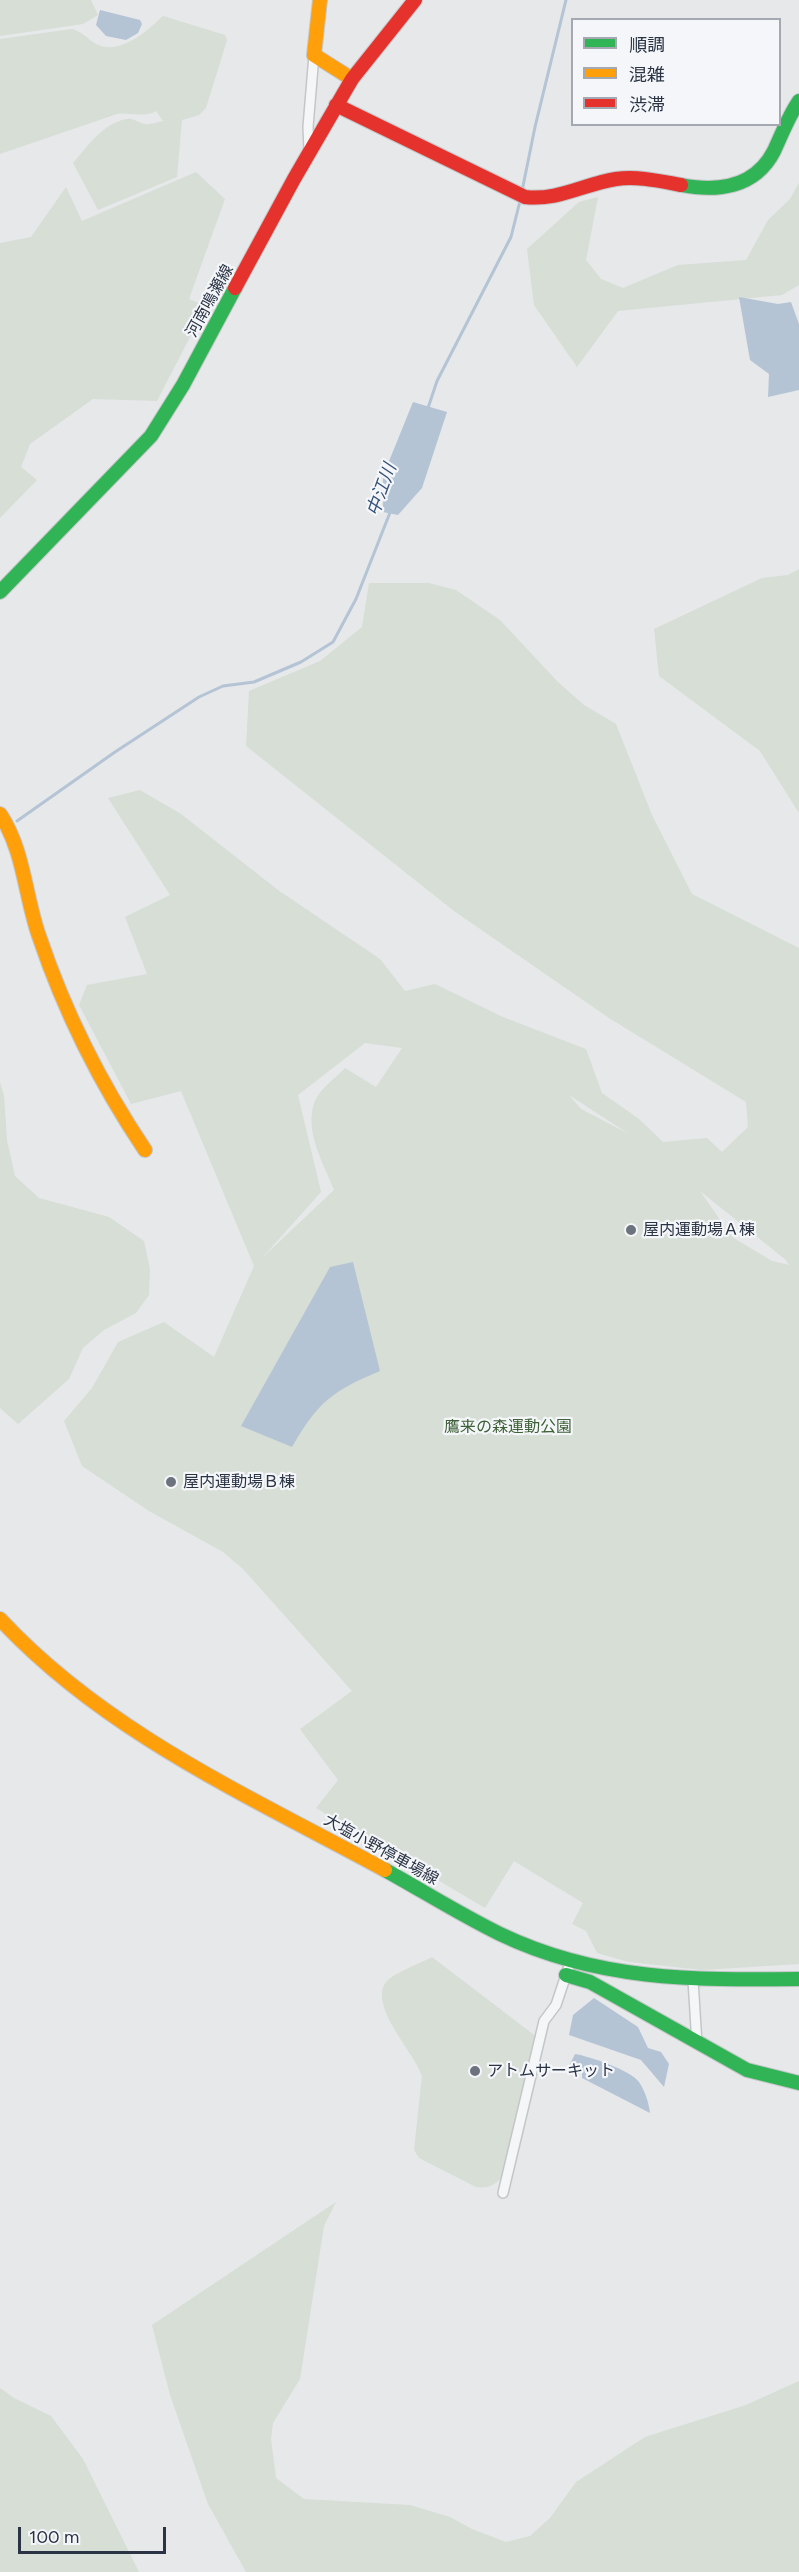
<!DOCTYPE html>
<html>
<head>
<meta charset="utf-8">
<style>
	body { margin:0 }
	#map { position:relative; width:799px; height:2572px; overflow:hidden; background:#e6e8ea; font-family:Figtree,"Noto Sans JP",sans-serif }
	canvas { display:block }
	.legend { position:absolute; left:571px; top:18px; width:210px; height:108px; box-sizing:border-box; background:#f4f6f9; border:2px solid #a4a8b1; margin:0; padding:8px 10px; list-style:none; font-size:18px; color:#2b3445 }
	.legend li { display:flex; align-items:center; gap:12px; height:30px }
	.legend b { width:30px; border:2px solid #a4a8b1 }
	.scale { position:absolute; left:18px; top:2527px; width:148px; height:27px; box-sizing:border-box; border:3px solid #2b3445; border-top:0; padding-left:8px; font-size:18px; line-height:21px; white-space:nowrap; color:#2b3445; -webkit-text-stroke:4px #f4f6f9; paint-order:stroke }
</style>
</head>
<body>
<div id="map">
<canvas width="799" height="2572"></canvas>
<ul class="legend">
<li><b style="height:8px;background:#30b455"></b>順調</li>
<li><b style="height:8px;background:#ff9f0a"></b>混雑</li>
<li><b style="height:8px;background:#e5322d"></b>渋滞</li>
</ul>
<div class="scale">100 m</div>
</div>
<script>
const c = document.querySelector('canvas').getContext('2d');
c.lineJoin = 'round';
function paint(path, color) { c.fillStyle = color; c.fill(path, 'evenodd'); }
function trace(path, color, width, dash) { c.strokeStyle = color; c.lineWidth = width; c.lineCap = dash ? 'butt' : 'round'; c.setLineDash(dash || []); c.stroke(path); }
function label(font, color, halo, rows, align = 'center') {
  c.font = font + ' Figtree,"Noto Sans JP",sans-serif'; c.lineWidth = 4.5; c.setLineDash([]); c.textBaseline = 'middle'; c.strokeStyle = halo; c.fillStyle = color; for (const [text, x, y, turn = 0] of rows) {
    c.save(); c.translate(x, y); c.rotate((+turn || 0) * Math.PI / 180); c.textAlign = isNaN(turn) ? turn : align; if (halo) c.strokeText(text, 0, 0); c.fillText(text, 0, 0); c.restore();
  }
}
const green = new Path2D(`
	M0 0H91L98 15 83 24 0 36Z
	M163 16 225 35 227 40 206 108 199 115 182 120 177 177 98 210 73 163C86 148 104 122 127 119 134 118 138 123 145 124 150 125 158 122 163 121L156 111C146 118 129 112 117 114L0 154V39L72 29C83 32 87 39 96 44 120 56 147 31 163 16Z
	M196 172 225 199 189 299 206 306 157 401 93 399 30 444 21 467 37 480 0 518V243L31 237 66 187 82 221Z
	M799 183V285L782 295 618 311 577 367 534 305 527 249 579 202 598 197 586 260 601 279 623 288 678 265 746 260 768 220 790 199Z
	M799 569V813L760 751 659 676 654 629 762 578 788 575Z
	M369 583H429L456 590 500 620 558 682 584 705 616 724 652 815 692 894 799 948V1964L702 1970 629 1962 597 1953 586 1931 572 1924 583 1903 514 1861 485 1908 316 1808 338 1780 300 1729 352 1691 243 1569 223 1552 149 1511 82 1466 64 1421 92 1388 118 1342 164 1322 214 1357 254 1266 181 1091 131 1104 79 1005 87 985 147 974 125 917 170 895 108 798 140 790 181 814 278 890 380 959 405 991 435 984 503 1017 586 1049 602 1093 639 1119 663 1142 707 1138 722 1152 748 1127 746 1102 609 1018 454 911 246 746 249 691 320 661 362 627ZM365 1043 402 1048 376 1087 345 1068C337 1077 321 1088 316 1099 302 1128 324 1164 334 1190L262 1258 321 1192 298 1095ZM569 1095 629 1134 581 1109ZM700 1191 786 1260 789 1265 772 1261 732 1237Z
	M0 1082 4 1096 7 1140 15 1176 39 1198 109 1217 144 1241 150 1269 149 1295 136 1313 104 1330 83 1348 69 1379 18 1424 0 1408Z
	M432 1957 538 2038 504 2175C495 2185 489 2189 476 2187L419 2158 414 2150 422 2076C415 2053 368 2006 386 1982 392 1974 421 1963 432 1957Z
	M336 2202 324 2226 300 2379 273 2423 271 2439 276 2478 304 2499 410 2505 450 2517 472 2529 506 2542 530 2536 550 2518 576 2482 645 2437 746 2405 799 2381V2572H246L208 2504 170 2395 152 2325Z
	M0 2388 14 2398 51 2416 83 2459 139 2572H0Z`);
const water = new Path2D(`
	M100 10 140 20 142 24 138 33 126 40 106 36 96 25Z
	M739 297 778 304 791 302 799 324V390L768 397 769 374 750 360Z
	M413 402 447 412 422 488 398 515 383 512V476Z
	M353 1262 380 1371C332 1391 318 1402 292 1447L241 1426 330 1267Z
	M594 1998 638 2027 648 2048 661 2052 669 2064 664 2087 641 2060 569 2035 573 2015Z
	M575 2054C589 2056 632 2071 639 2082 645 2091 649 2103 650 2113L582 2078V2069L570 2064Z`);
const stream = new Path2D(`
	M522 191 535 127 566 0
	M428 408 437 381 511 237 520 201
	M17 821 115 752 199 697 223 686 254 682 301 662 333 642 356 599 391 510`);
const street = new Path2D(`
	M309 150 308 127 314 55
	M693 1980 697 2044
	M503 2193 544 2021 556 2005 571 1960`);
const fast = new Path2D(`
	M681 185C717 192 755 188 774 151 782 134 788 117 799 101
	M0 592 151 436 183 385 235 288
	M385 1870C423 1891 461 1915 500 1934 598 1981 693 1980 799 1979
	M566 1975 590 1982 747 2070 799 2083`);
const slow = new Path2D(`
	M320 0 314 55 352 79
	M0 814C24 850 25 896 39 936 65 1013 100 1083 145 1150
	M0 1619C106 1733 251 1797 385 1870`);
const jam = new Path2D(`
	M336 105 525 197C558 201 584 184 616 179 638 176 659 181 681 185
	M235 288 294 179 352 79 415 0`);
const markers = [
	[631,1230,6,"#6c737f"],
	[171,1482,6,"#6c737f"],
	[475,2071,6,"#6c737f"]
];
const streetNames = [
	["河南鳴瀬線",210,301,-61],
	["大塩小野停車場線",381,1850,29]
];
const poiNames = [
	["屋内運動場Ａ棟",643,1230],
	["屋内運動場Ｂ棟",183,1482],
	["アトムサーキット",487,2071]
];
const parkNames = [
	["鷹来の森運動公園",508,1427]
];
const waterNames = [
	["中江川",382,490,-70]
];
paint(green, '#d6ded6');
paint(water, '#b4c4d5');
trace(stream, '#b4c4d5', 3);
trace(street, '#c4c6c8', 12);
trace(fast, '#c4c6c8', 16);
trace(slow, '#c4c6c8', 16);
trace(jam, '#c4c6c8', 16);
trace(street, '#f5f6f7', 9);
trace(fast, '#30b455', 14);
trace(slow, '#ff9f0a', 14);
trace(jam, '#e5322d', 14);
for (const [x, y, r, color] of markers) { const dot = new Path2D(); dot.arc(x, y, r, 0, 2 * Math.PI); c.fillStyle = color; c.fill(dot); trace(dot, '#f4f6f9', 2); }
label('16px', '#2b3445', '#f4f6f9', streetNames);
label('16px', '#2b3445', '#f4f6f9', poiNames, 'left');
label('16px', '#3f6138', '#f4f6f9', parkNames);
label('italic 18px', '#34527a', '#f4f6f9', waterNames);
</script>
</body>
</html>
